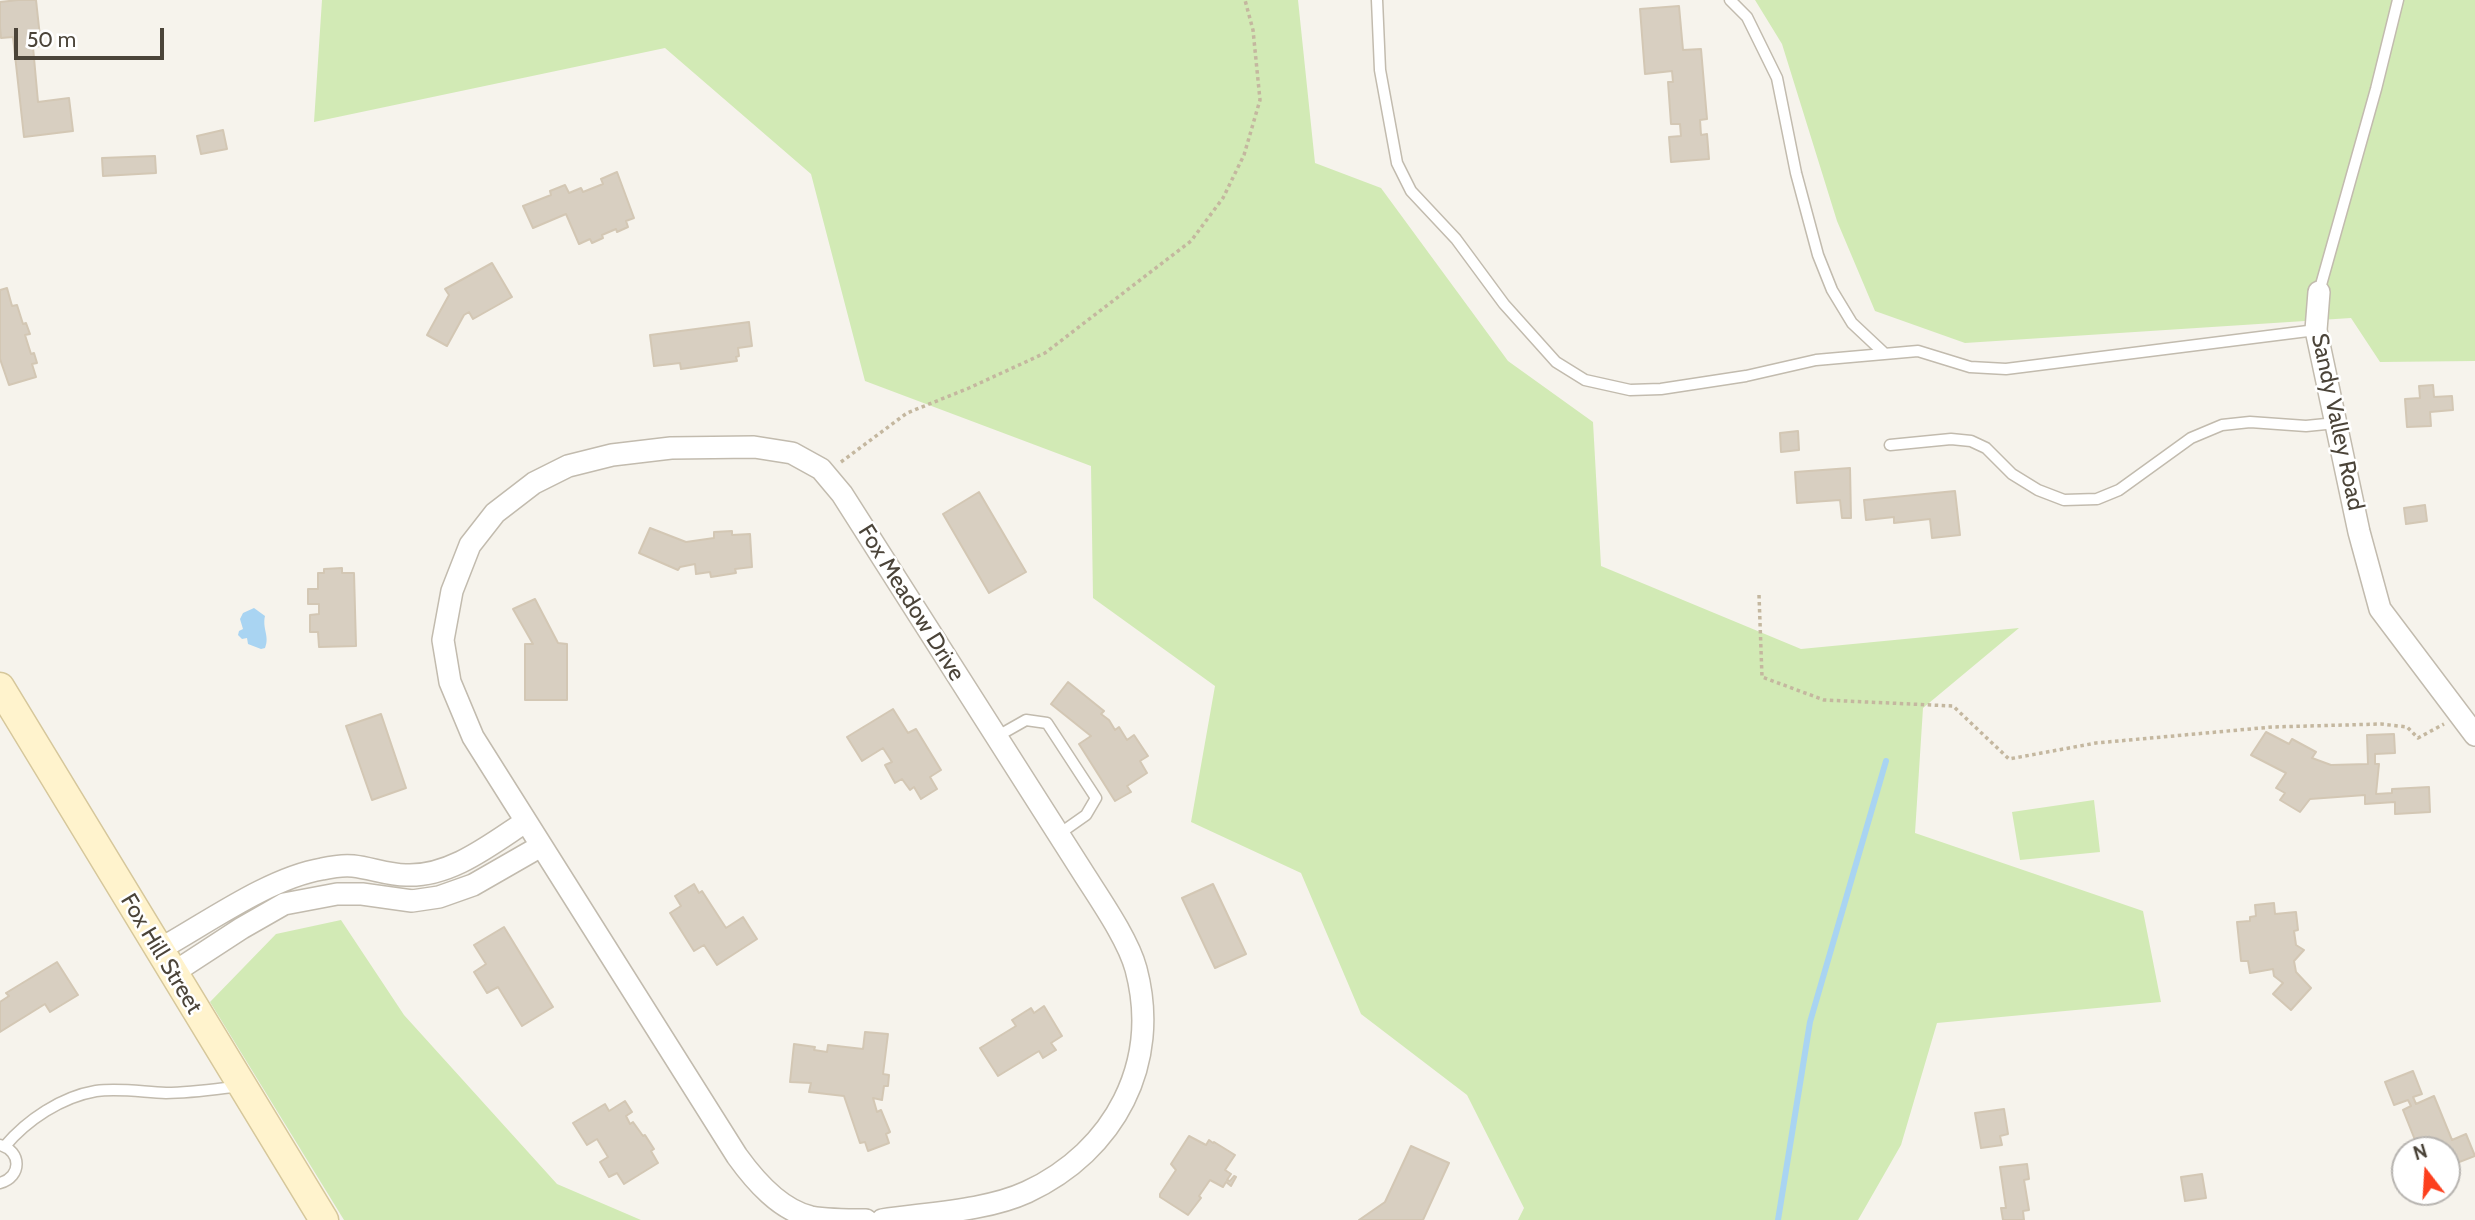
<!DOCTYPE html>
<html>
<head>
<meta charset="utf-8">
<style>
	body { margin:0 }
	#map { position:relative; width:2475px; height:1220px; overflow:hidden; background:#f6f3ec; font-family:Cabin,sans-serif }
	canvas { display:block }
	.north { position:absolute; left:2391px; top:1136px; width:70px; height:70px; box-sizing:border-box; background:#fff; border:2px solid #b7b4b0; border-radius:50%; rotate:343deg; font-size:19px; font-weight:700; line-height:28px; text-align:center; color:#4b4439 }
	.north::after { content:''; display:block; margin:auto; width:24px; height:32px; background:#fc3f1d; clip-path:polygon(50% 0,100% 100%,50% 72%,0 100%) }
	.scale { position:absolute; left:14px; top:28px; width:150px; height:32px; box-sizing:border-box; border:4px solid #4b4439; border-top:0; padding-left:9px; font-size:21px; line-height:24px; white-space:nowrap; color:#4b4439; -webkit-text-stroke:5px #fff; paint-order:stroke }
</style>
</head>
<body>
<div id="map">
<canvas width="2475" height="1220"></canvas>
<div class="north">N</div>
<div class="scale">50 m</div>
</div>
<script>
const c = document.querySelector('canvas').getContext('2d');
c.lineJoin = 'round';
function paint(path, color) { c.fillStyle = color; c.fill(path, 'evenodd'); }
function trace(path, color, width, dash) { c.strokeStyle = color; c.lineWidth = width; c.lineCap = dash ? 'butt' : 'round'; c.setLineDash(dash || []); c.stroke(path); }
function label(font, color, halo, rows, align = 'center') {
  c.font = font + ' Cabin,sans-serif'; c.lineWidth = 5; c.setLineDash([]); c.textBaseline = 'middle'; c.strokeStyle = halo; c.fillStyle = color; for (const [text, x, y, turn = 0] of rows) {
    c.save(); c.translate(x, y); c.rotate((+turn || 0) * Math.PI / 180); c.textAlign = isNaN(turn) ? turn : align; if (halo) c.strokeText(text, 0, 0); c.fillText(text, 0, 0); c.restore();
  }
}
const green = new Path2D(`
	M322 0H1298L1315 163 1381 188 1508 361 1593 422 1601 566 1801 649 2019 628 1923 708 1915 833 2143 911 2161 1002 1937 1023 1901 1145 1858 1220H1518L1524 1208 1467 1095 1361 1014 1301 873 1191 822 1215 686 1093 598 1091 466 865 381 811 174 665 48 314 122Z
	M1755 0H2475V361L2380 362 2351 318 1965 343 1875 311 1837 221 1782 44Z
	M2094 800 2100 852 2020 860 2012 812Z
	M341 920 404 1015 557 1184 641 1220H344L210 1002 276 934Z`);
const water = new Path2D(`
	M254 608 265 616C262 629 270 636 265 648L261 649 248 644 247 638 242 639 238 635 239 631 243 629 240 619 243 613Z`);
const stream = new Path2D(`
	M1778 1220 1810 1022 1886 761`);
const building = new Path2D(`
	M18 0H36L41 46 33 47 38 102 69 98 73 131 24 137 13 37 1 38 0 27V2Z
	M1679 6 1683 50 1701 49 1707 119 1700 120 1701 135 1707 134 1709 159 1671 162 1669 137 1681 136 1680 124H1671L1668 82H1673L1672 71 1645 74 1640 9Z
	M223 130 227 149 201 154 197 136Z
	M155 156 156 173 103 176 102 158Z
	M617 172 634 218 626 221 628 227 617 232 616 229 602 235 603 238 592 243 590 239 579 244 566 214 533 228 523 206 551 195 550 191 565 185 569 193 581 188 583 192 603 184 601 179Z
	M492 263 512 297 473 319 469 312 464 315 447 346 427 335 449 295 445 289Z
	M7 288 12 306 17 305 23 324 26 323 30 334 25 335 31 354 34 353 37 363 32 364 36 377 9 385 0 359V290Z
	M749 322 752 346 738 348 739 356 736 357 737 361 681 369 680 363 654 366 650 335Z
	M2433 385 2434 397 2452 396 2453 410 2430 412 2431 426 2407 427 2405 399 2420 398 2419 386Z
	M1798 431 1799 450 1781 452 1780 433Z
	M1850 468 1851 518H1842L1840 500 1797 503 1795 472Z
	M1955 491 1960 535 1932 538 1930 519 1894 523V517L1866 520 1864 500Z
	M979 492 1026 572 989 593 943 514Z
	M2425 505 2427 521 2406 524 2404 508Z
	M650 528 686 542 714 538V532L732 531V535L750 534 752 567 735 569 736 573 711 577 710 572 696 574 695 564 680 567 678 570 639 553Z
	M342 568V573H354L356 646 319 647 318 632H310V615L319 614V604H308V589H318V573H324V569Z
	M535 599 558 643 567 644V700H525V644H533L513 609Z
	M1068 682 1104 711 1101 714 1109 720 1115 730 1119 727 1127 740 1134 735 1148 756 1140 761 1147 773 1127 786 1131 792 1115 801 1079 744 1091 736 1051 704Z
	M893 709 908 733 916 729 941 770 930 777 937 789 921 799 914 787 910 790 902 779 895 783 885 765 892 762 883 748 862 761 847 737Z
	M381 714 406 788 372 800 346 726Z
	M2266 732 2289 744 2292 739 2316 752 2312 758 2331 765 2368 764 2367 735 2394 734 2395 753 2375 754V764H2379L2376 794 2392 793V789L2429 787 2430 812 2395 814V802L2365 804V795L2310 799 2300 812 2280 800 2285 793 2276 788 2286 773 2251 755Z
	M694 884 699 893 702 891 726 928 743 917 757 939 717 965 704 945 694 951 670 913 681 906 675 896Z
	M1213 884 1246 954 1215 968 1182 898Z
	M2274 903 2275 914 2296 912 2298 930 2294 931 2296 945 2304 950 2294 961 2296 972 2311 988 2291 1010 2273 994 2283 983 2274 976 2273 969 2250 973 2248 961H2241L2237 922 2250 921V917L2256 916 2255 905Z
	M504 927 553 1007 522 1026 498 987 487 993 474 972 486 964 474 945Z
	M57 962 78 995 50 1012 45 1004 0 1032V1002L9 996 6 993Z
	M1044 1006 1062 1036 1051 1043 1056 1050 1043 1058 1039 1051 998 1076 980 1048 1016 1026 1012 1020 1031 1008 1034 1013Z
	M865 1032 888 1034 883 1074 889 1075 888 1086H884L882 1100 873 1098 877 1112 881 1110 890 1132 886 1134 889 1143 868 1151 865 1142 860 1143 844 1096 809 1092 811 1083 790 1082 794 1044 815 1047 814 1050 827 1052 828 1045 863 1049Z
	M2413 1071 2422 1094 2413 1097 2416 1104 2434 1096 2452 1140 2466 1134 2475 1156 2449 1166 2447 1150H2419L2403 1110 2411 1106 2408 1100 2394 1105 2385 1082Z
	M625 1101 632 1112 626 1116 630 1124 633 1122 643 1136 645 1135 654 1149 651 1151 658 1163 624 1184 617 1173 609 1177 600 1162 608 1157 597 1139 587 1145 573 1123 605 1104 609 1111Z
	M2004 1109 2008 1134 2000 1136 2002 1145 1981 1148 1975 1113Z
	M1189 1136 1206 1145 1209 1140 1213 1143 1214 1142 1235 1155 1225 1170 1231 1174 1227 1180 1230 1181 1234 1176 1236 1177 1231 1186 1226 1182 1223 1187 1210 1180 1199 1196 1201 1198 1188 1215 1160 1197V1194L1176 1170 1171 1164Z
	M1411 1146 1449 1163 1423 1220H1359L1385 1202Z
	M2027 1164 2029 1179 2024 1180 2029 1210 2023 1211 2024 1220H2003L2001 1208H2006L2000 1167Z
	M2202 1174 2206 1198 2185 1201 2181 1177Z`);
const path = new Path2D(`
	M841 462 907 413 969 388 1045 353 1191 241 1223 198 1244 155 1260 100 1253 30 1245 0
	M1759 595 1762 677 1824 700 1953 706 2009 759 2096 743 2272 727 2381 724 2407 727 2418 738 2444 724`);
const lane = new Path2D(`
	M1377 0 1380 70 1397 163 1411 191 1456 239 1504 304 1556 362 1585 380 1630 390 1661 389 1746 376 1816 360 1918 351 1970 367 2006 369 2316 330
	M1730 0 1747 17 1777 78 1796 173 1818 255 1832 290 1852 323 1884 353
	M2319 292 2376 89 2398 0
	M1890 445 1951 439 1971 441 1986 448 2012 474 2038 490 2064 500 2097 499 2119 490 2191 438 2222 425 2250 422 2306 426 2336 423
	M996 737 1026 720 1047 723 1096 798 1086 815 1059 834
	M0 1145C22 1151 22 1177 0 1183
	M5 1146C27 1120 61 1097 96 1091 119 1088 142 1092 166 1093 191 1093 216 1089 241 1086`);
const street = new Path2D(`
	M2319 292 2316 330 2359 532 2380 609 2475 735
	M160 949C207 923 269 878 322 869 331 867 344 865 353 866 371 868 388 875 406 875 450 877 490 845 525 822
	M173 973 242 928 284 904 337 894H362L412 901 439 897 473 885 541 846
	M866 1220C848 1220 828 1220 811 1217 780 1210 755 1181 737 1156L473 737 450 682 443 640 452 591 470 545 495 513 534 483 568 466 612 455 671 448 754 447 792 453 821 469 842 494 1082 871C1099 898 1128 939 1136 969 1161 1063 1115 1151 1027 1192 986 1211 927 1213 882 1220`);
const secondary = new Path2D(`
	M0 687 324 1220`);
const streetNames = [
	["Sandy Valley Road",2337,422,78],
	["Fox Meadow Drive",911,603,58],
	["Fox Hill Street",161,954,59]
];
paint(green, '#d2eab5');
paint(water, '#a9d4f2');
trace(stream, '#a9d4f2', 6);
paint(building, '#d8cfc1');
trace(building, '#d3c7b4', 2);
trace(lane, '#c2bbae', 13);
trace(street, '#c2bbae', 24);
trace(secondary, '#d6c79b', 31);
trace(path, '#c4b79f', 3.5, [3.5, 3.5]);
trace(lane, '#fff', 10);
trace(street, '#fff', 21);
trace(secondary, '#fff3cd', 28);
label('23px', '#4b4439', '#fff', streetNames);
</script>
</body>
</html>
